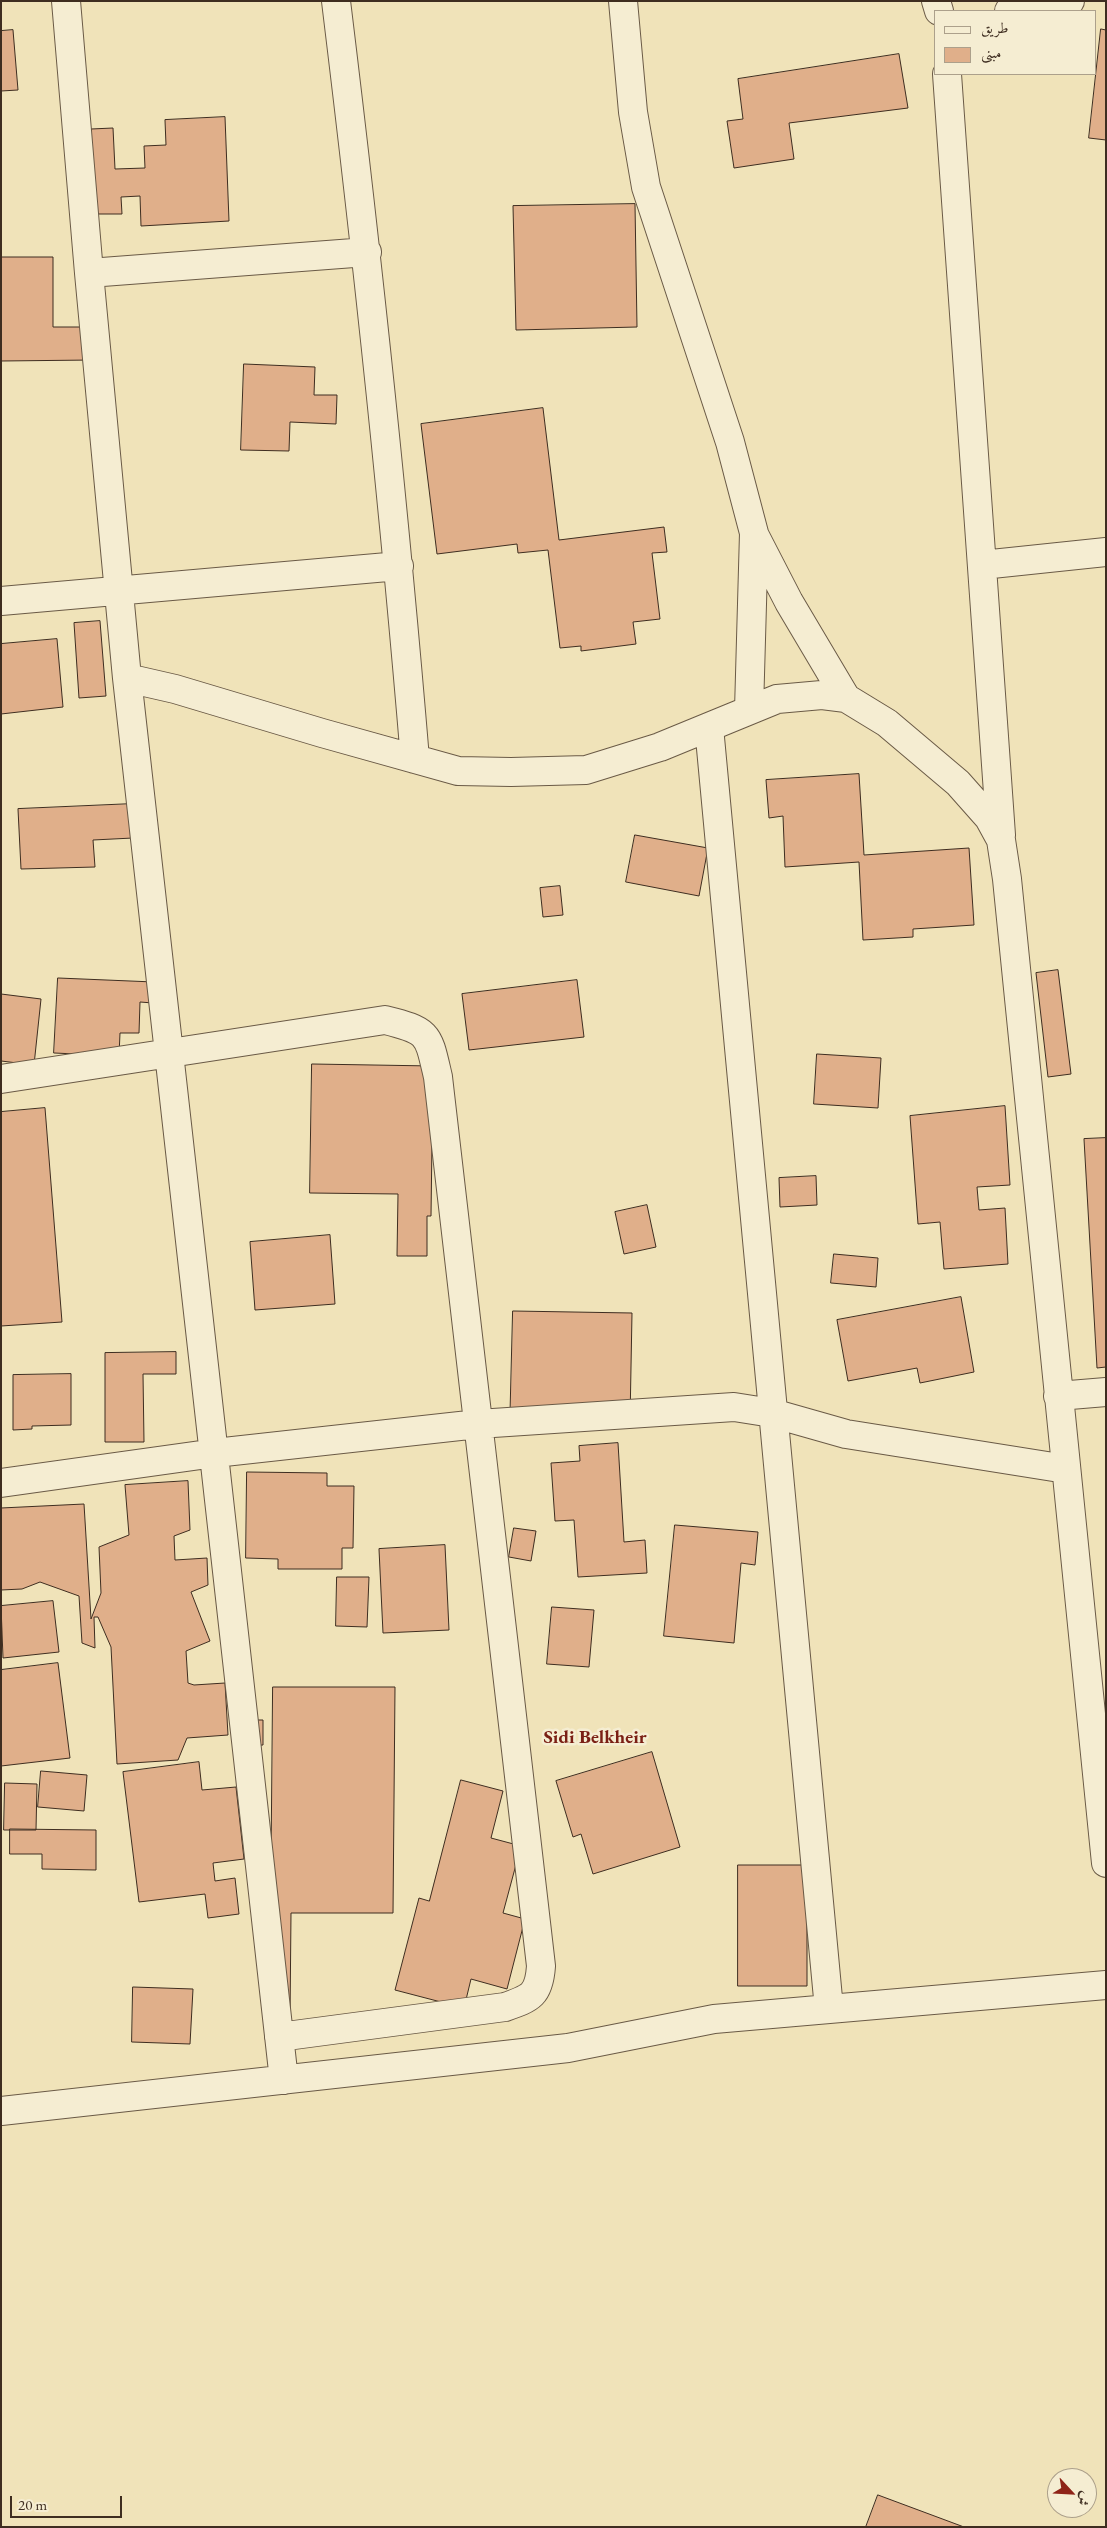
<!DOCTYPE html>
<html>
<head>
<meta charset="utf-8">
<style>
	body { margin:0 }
	#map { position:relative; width:1107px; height:2528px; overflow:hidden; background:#f0e3b9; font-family:"EB Garamond",Amiri,serif }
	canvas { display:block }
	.frame { position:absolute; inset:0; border:2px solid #3e2d20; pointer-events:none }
	.legend { position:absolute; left:934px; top:10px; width:162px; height:65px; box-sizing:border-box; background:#f5edd2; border:1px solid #aca08b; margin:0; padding:6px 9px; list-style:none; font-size:15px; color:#3e2d20 }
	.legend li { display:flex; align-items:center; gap:10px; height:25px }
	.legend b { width:25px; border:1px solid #aca08b }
	.north { position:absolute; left:1047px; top:2468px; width:50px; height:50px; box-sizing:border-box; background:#f5edd2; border:1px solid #aca08b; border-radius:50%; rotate:115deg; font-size:14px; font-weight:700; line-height:20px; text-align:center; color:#3e2d20 }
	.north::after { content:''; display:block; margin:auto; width:18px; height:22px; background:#8f2418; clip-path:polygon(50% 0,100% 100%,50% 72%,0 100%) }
	.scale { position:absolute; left:10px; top:2496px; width:112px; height:22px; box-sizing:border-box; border:2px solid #3e2d20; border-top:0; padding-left:6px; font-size:15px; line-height:18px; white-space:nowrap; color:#3e2d20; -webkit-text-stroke:4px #f5edd2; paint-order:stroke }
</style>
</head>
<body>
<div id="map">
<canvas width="1107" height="2528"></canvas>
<div class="frame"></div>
<ul class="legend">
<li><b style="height:6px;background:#f5edd2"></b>طريق</li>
<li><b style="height:14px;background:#e0af8a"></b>مبنى</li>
</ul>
<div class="north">ش</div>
<div class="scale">20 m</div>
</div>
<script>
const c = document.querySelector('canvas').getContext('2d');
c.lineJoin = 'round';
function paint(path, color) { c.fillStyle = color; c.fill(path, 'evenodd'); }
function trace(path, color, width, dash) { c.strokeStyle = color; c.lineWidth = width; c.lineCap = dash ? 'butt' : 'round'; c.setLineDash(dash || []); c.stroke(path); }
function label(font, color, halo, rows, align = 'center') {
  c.font = font + ' "EB Garamond",serif'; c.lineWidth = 5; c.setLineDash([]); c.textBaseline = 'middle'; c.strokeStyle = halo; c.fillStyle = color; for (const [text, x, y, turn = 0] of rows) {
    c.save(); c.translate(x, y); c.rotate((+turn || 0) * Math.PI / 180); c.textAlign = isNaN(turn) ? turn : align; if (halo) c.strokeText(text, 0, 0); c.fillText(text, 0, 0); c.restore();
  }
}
const building = new Path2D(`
	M1101 29 1106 30V140L1089 138Z
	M13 30 18 90 1 91V31Z
	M899 54 908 108 789 123 794 159 734 168 727 121 743 119 738 79Z
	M225 117 229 221 141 226 140 196 121 197 122 214H94L91 129 113 128 115 169 145 168 144 146 166 145 165 120Z
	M635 204 637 327 516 330 513 206Z
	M1 257H53V327H93V360L1 361Z
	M244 364 315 367 314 395H337L336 424 290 422 289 451 241 450Z
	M543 408 559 540 664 527 667 552 652 553 660 619 633 622 636 644 581 651V646L560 648 548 550 518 553 517 544 437 554 421 424Z
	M100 621 106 696 79 698 74 623Z
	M57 639 63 707 1 714V644Z
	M859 774 864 855 969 848 974 925 913 929V937L863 940 859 862 785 867 783 816 769 818 766 780Z
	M132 804 133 838 93 840 95 867 21 869 18 809Z
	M635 835 708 848 699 896 626 882Z
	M560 886 563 915 543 917 540 888Z
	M1058 970 1071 1074 1048 1077 1036 973Z
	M58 978 154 982 153 1003 140 1002 139 1033H120L119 1056 54 1053Z
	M577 980 584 1037 469 1050 462 994Z
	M1 994 41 999 34 1065 1 1061Z
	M817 1054 881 1058 878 1108 814 1104Z
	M312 1064 433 1066 431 1216H427V1256H397L398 1194 310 1193Z
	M1005 1106 1010 1185 977 1187 979 1210 1005 1208 1008 1264 944 1269 940 1222 918 1224 910 1116Z
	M45 1108 62 1322 1 1326V1112Z
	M1106 1138V1367L1097 1368 1084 1139Z
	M816 1176 817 1205 780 1207 779 1178Z
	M647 1205 656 1247 624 1254 615 1212Z
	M330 1235 335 1304 255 1310 250 1242Z
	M834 1254 878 1258 876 1287 831 1283Z
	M961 1297 974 1372 920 1383 917 1368 848 1381 837 1320Z
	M513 1311 632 1313 630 1421 510 1429Z
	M176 1352V1374H143L144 1442H105V1353Z
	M71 1374V1425L32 1426V1429L13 1430V1375Z
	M618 1443 624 1542 645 1540 647 1573 578 1577 574 1520 555 1521 551 1463 580 1461 579 1446Z
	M247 1472 327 1473V1486H354L353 1548H342V1569H278V1559L246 1558Z
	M188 1481 190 1530 174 1536 175 1560 207 1558 208 1585 191 1592 210 1641 186 1651 188 1683 194 1685 225 1683 228 1735 187 1738 178 1760 117 1764 111 1647 98 1617H94L95 1648 82 1643 79 1596 40 1582 22 1589 1 1590V1508L84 1504 91 1619 101 1593 99 1547 129 1535 125 1485Z
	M675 1525 758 1532 755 1565 741 1563 734 1643 664 1636Z
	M514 1528 536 1531 531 1561 509 1557Z
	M445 1545 449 1630 383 1633 379 1549Z
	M337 1577H369L367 1627 336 1626Z
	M53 1601 59 1652 3 1658 1 1606Z
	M552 1607 594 1610 589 1667 547 1664Z
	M58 1663 70 1758 1 1766V1670Z
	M273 1687H395L393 1913H291L290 2018 270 2019Z
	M243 1720H263V1745L243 1746Z
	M652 1752 680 1847 593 1874 581 1834 573 1837 556 1781Z
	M199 1762 202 1790 236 1787 244 1859 213 1863 215 1881 235 1878 239 1914 208 1918 205 1894 139 1902 123 1772Z
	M41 1771 87 1775 84 1811 38 1807Z
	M461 1780 503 1791 491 1838 521 1846 503 1913 525 1919 507 1989 471 1979 464 2008 395 1990 419 1898 429 1901Z
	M5 1783 37 1784 36 1830H4Z
	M10 1829 96 1830V1870L42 1869V1854H10Z
	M738 1865H807V1986H738Z
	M133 1987 193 1989 190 2044 132 2042Z
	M878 2495 964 2527H866Z`);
const minor = new Path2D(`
	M66 1 89 273 127 678 284 2080
	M336 1C367 254 394 506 415 759
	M623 1 633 112 646 187 730 442 754 533 749 710
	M936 1 939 11
	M1009 11 1070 1
	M947 74 1001 835
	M89 273 367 252
	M755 536 789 602 846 698
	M982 565 1106 552
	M1 601 399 566
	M127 678 175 689 322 733 458 771 511 772 586 770 660 747 777 699 822 695 846 698 887 723 958 783 989 818 1001 840 1007 879 1106 1863
	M709 727 829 2009
	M1 1079 385 1020C430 1031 428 1034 438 1077L541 1966C539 1995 531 1998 505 2007L279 2037
	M1058 1396 1106 1392
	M1 1483 215 1453 478 1424 734 1407 772 1413 846 1434 1066 1469
	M1 2111 568 2048 714 2019 1106 1985`);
const neighbourhoodNames = [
	["Sidi Belkheir",595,1738]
];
paint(building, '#e0af8a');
trace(building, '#3e2d20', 1);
trace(minor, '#6a5a46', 30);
trace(minor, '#f5edd2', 28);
label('bold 19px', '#7a1f14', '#f5edd2', neighbourhoodNames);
</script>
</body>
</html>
